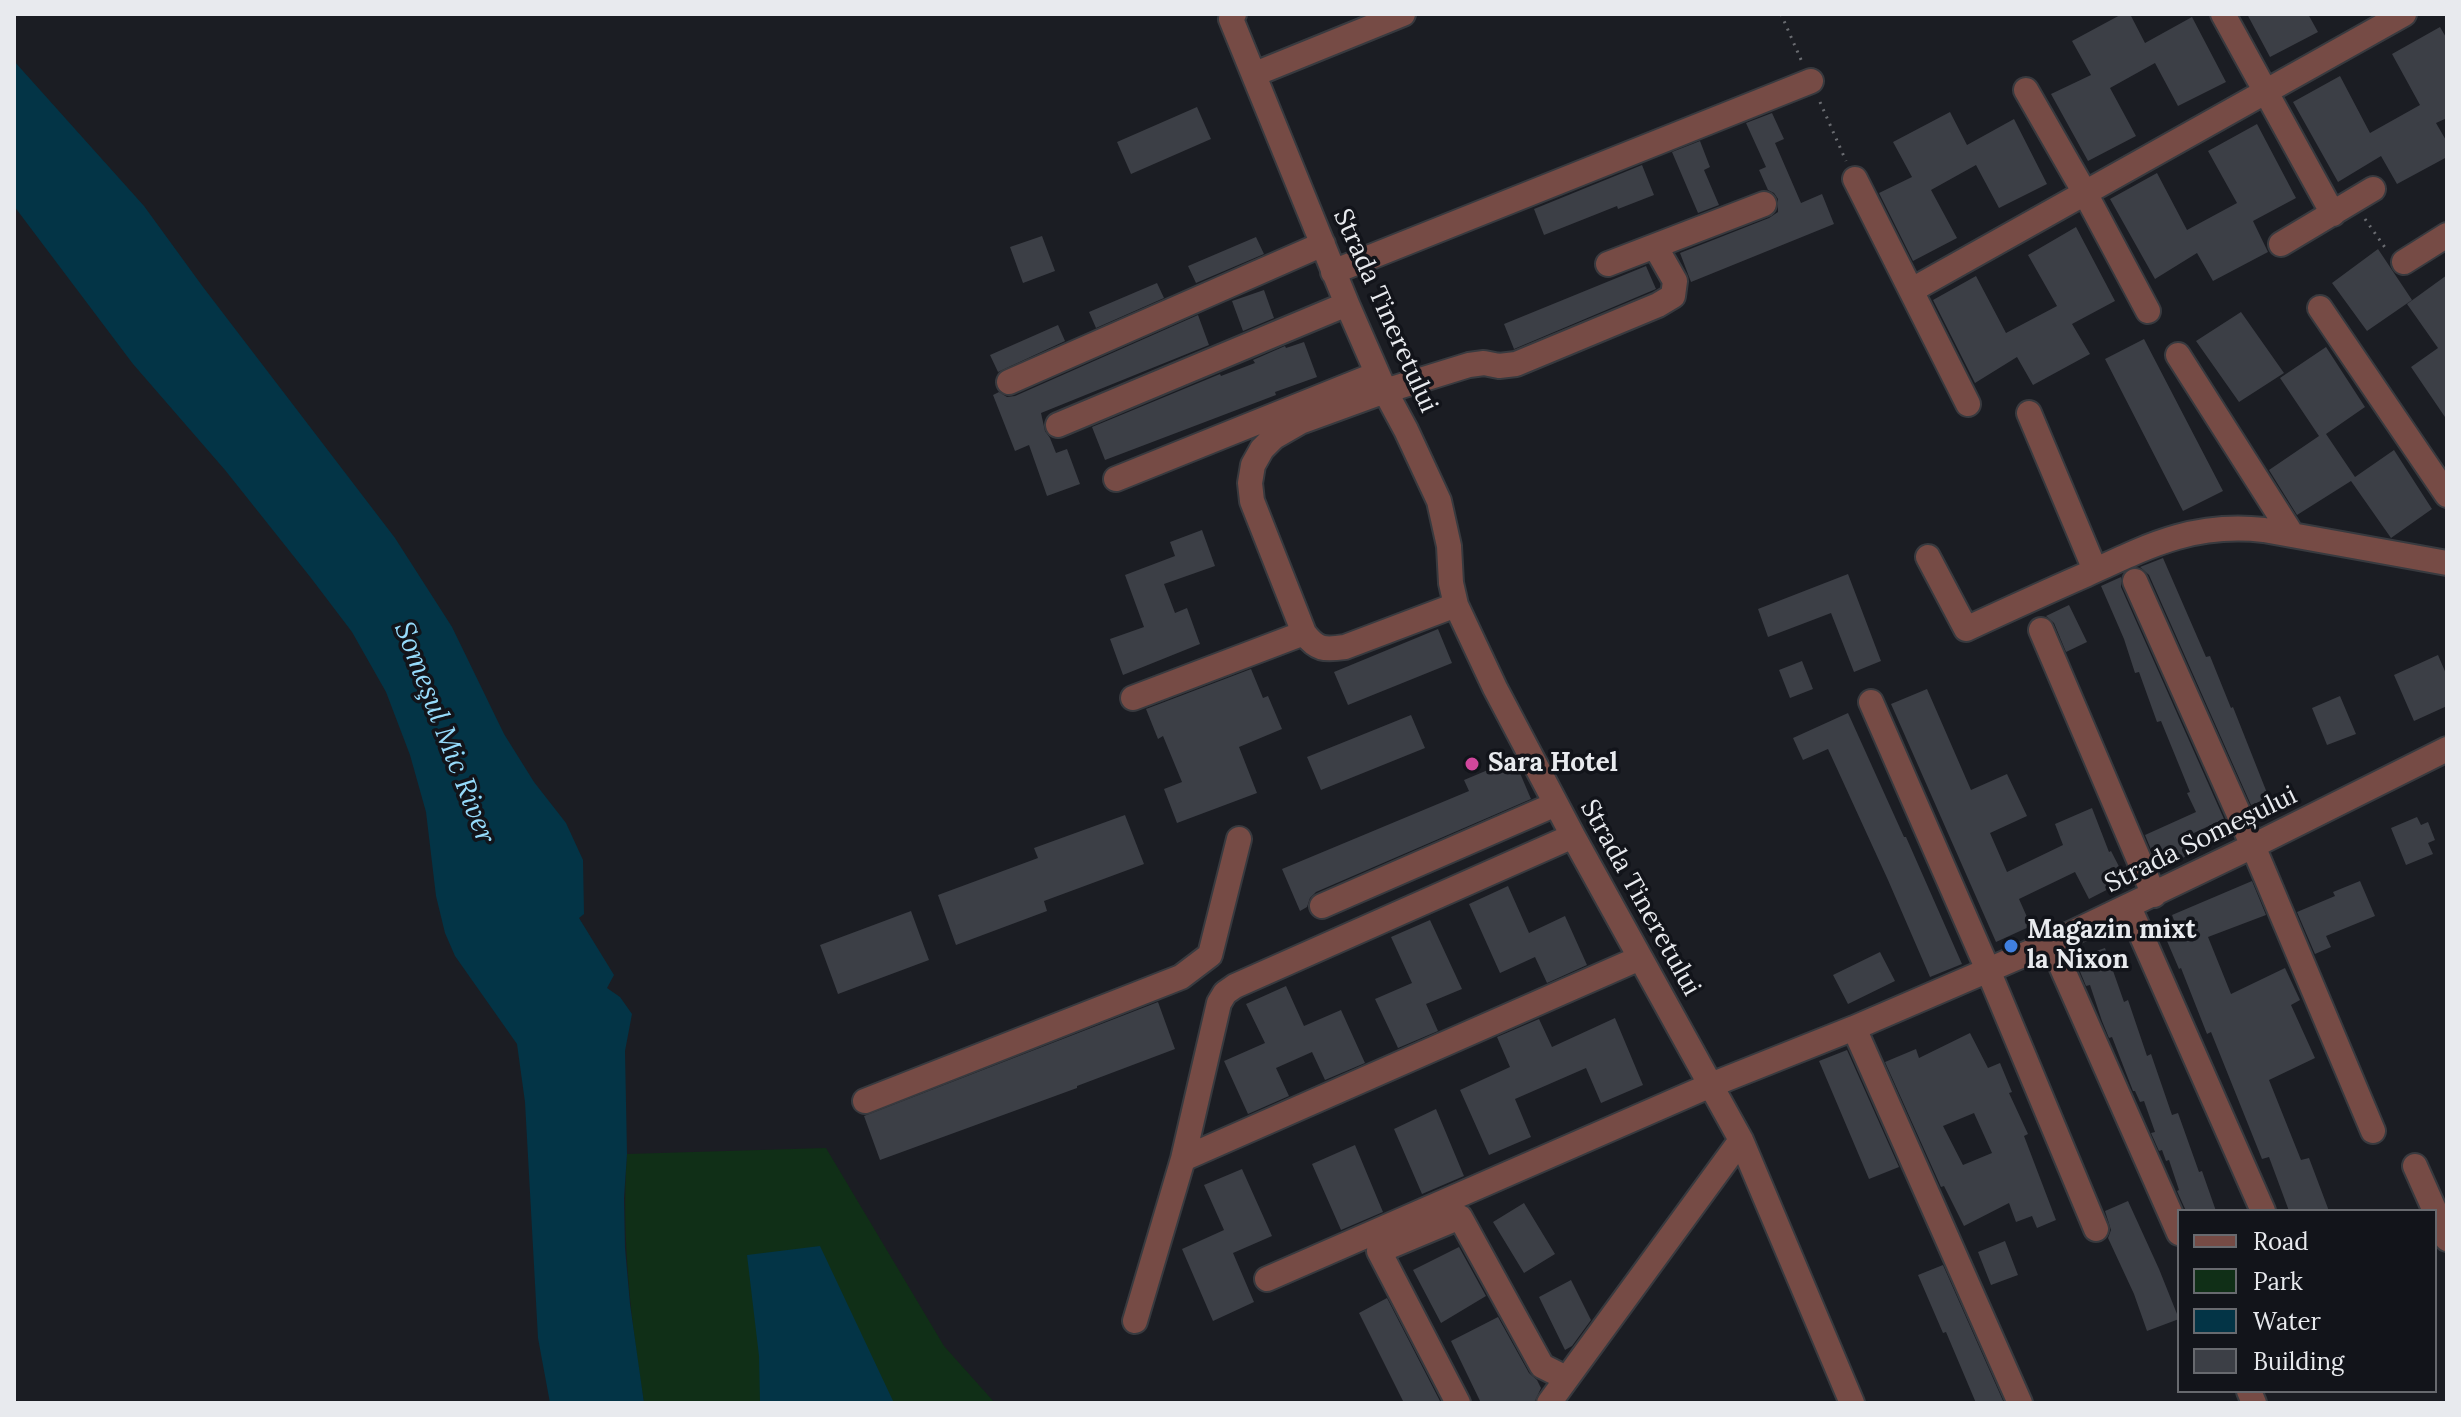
<!DOCTYPE html>
<html>
<head>
<meta charset="utf-8">
<style>
	body { margin:0 }
	#map { position:relative; width:2461px; height:1417px; overflow:hidden; background:#1b1d23; font-family:Lora,serif }
	canvas { display:block }
	.frame { position:absolute; inset:0; border:16px solid #e8eaee; pointer-events:none }
	.legend { position:absolute; left:2177px; top:1209px; width:260px; height:184px; box-sizing:border-box; background:#12141a; border:2px solid #686a6f; margin:0; padding:10px 14px; list-style:none; font-size:24px; color:#e8eaee }
	.legend li { display:flex; align-items:center; gap:16px; height:40px }
	.legend b { width:40px; border:2px solid #686a6f }
</style>
</head>
<body>
<div id="map">
<canvas width="2461" height="1417"></canvas>
<div class="frame"></div>
<ul class="legend">
<li><b style="height:10px;background:#764b45"></b>Road</li>
<li><b style="height:22px;background:#102f17"></b>Park</li>
<li><b style="height:22px;background:#033446"></b>Water</li>
<li><b style="height:22px;background:#3c3f46"></b>Building</li>
</ul>
</div>
<script>
const c = document.querySelector('canvas').getContext('2d');
c.lineJoin = 'round';
function paint(path, color) { c.fillStyle = color; c.fill(path, 'evenodd'); }
function trace(path, color, width, dash) { c.strokeStyle = color; c.lineWidth = width; c.lineCap = dash ? 'butt' : 'round'; c.setLineDash(dash || []); c.stroke(path); }
function label(font, color, halo, rows, align = 'center') {
  c.font = font + ' Lora,serif'; c.lineWidth = 7; c.setLineDash([]); c.textBaseline = 'middle'; c.strokeStyle = halo; c.fillStyle = color; for (const [text, x, y, turn = 0] of rows) {
    c.save(); c.translate(x, y); c.rotate((+turn || 0) * Math.PI / 180); c.textAlign = isNaN(turn) ? turn : align; if (halo) c.strokeText(text, 0, 0); c.fillText(text, 0, 0); c.restore();
  }
}
const green = new Path2D(`
	M826 1148 944 1346 995 1403H644C631 1320 621 1238 627 1154Z`);
const water = new Path2D(`
	M14 61 144 206 203 287 395 538 452 627 504 734 534 782 566 823 583 860 584 914 579 918 614 975 607 988 620 997 632 1014 625 1051 627 1154 624 1198 625 1248 630 1304 644 1403H550L538 1338 525 1102 517 1044 455 956 445 933 436 896 426 812 410 755 386 692 352 632 311 578 225 470 133 364 14 206Z
	M820 1246 894 1403H760L759 1356 747 1255Z`);
const building = new Path2D(`
	M2122 14H2130L2145 43 2192 17 2226 82 2178 106 2155 63 2110 88 2136 136 2088 161 2051 94 2091 75 2072 41Z
	M2247 14H2308L2318 32 2270 57Z
	M2440 27 2447 39V118L2436 123 2447 142V157L2397 184 2381 156 2338 182 2293 102 2340 76 2370 133 2420 105 2392 54Z
	M1197 107 1211 139 1131 174 1117 142Z
	M1950 112 1967 145 2014 119 2047 184 1999 208 1976 165 1931 190 1957 238 1913 261 1879 193 1912 177 1893 142Z
	M1772 113 1784 139 1775 143 1801 203 1822 194 1834 224 1691 282 1680 253 1769 218 1778 212V199L1774 193 1768 190 1759 170 1766 167 1746 123Z
	M2257 124 2296 198 2253 221 2268 252 2213 281 2197 253 2155 279 2110 199 2157 173 2187 230 2237 203 2208 151Z
	M1700 141 1710 167 1704 170 1719 205 1698 213 1672 152Z
	M1642 165 1654 195 1618 209 1617 206 1544 235 1534 209Z
	M2076 227 2115 301 2072 324 2090 354 2033 385 2017 357 1975 383 1933 300 1976 276 2006 333 2057 306 2028 255Z
	M1042 236 1055 271 1023 283 1010 247Z
	M1256 237 1264 254 1196 283 1188 266Z
	M2378 249 2412 300 2367 331 2332 283Z
	M1646 266 1656 289 1514 349 1504 324Z
	M2447 275V420L2411 367 2438 348 2407 304Z
	M1157 283 1164 298 1096 328 1089 312Z
	M1264 290 1274 318 1243 331 1232 301Z
	M2241 312 2284 373 2239 402 2196 341Z
	M1198 315 1209 345 1041 413 1045 431 1050 438 1056 453 1067 449 1080 484 1047 496 1029 445 1015 451 993 395 999 392 1007 397 1015 396Z
	M1058 325 1065 341 998 372 990 355Z
	M2144 339 2223 491 2183 511 2105 359Z
	M1304 342 1317 377 1275 392 1276 395 1105 460 1092 427 1220 374 1221 376 1255 363 1253 360 1285 346 1286 348Z
	M2326 347 2365 407 2326 434 2355 477 2394 450 2432 509 2391 538 2351 481 2297 515 2269 470 2319 436 2280 378Z
	M1202 530 1215 566 1164 584 1175 613 1187 608 1200 644 1123 675 1110 639 1144 627 1125 575 1175 556 1170 542Z
	M2163 558 2206 657 2210 656 2231 708 2233 707 2269 798 2251 805 2149 575 2140 567Z
	M1848 574 1881 661 1854 672 1831 613 1768 637 1758 609Z
	M2121 577V587L2224 819 2185 837 2193 853 2159 869 2145 835 2196 812 2187 793 2190 792 2161 721 2157 722 2139 672 2135 673 2124 639 2101 586Z
	M2069 605 2087 642 2066 652 2054 623 2046 616Z
	M1438 629 1452 663 1348 705 1334 672Z
	M2438 655 2447 676V706L2414 721 2394 675Z
	M1802 661 1813 689 1790 698 1779 670Z
	M1251 669 1263 698 1268 696 1282 729 1239 747 1257 793 1177 823 1164 789 1182 782 1163 736 1158 739 1146 709Z
	M1927 689 1971 790 2007 774 2027 816 1990 833 2007 872 2063 845 2055 824 2092 808 2109 852 2111 851 2126 880 2089 899 2075 872 2019 899 2031 926 1996 942 1891 704Z
	M2340 696 2356 734 2327 745 2312 708Z
	M1848 713 1904 837H1906L1962 964 1930 977 1888 880 1828 749 1803 760 1793 738Z
	M1411 715 1425 748 1321 790 1307 757Z
	M1514 759 1531 799 1316 892 1310 898 1307 907 1300 911 1282 869 1469 791 1464 780Z
	M1125 815 1144 864 1044 901 1047 911 956 945 938 895 1038 858 1034 848Z
	M2417 817 2421 825 2428 822 2435 840 2428 843 2433 854 2406 865 2391 828Z
	M2252 881 2266 915 2208 937 2231 994 2285 968 2300 1000 2291 1005 2315 1058 2269 1080 2301 1160 2309 1158 2329 1211H2289L2269 1157 2262 1159 2211 1032 2207 1034 2181 968 2179 969 2164 934 2177 928 2172 915Z
	M2360 881 2375 916 2326 936 2331 947 2315 954 2297 912 2335 896 2333 892Z
	M1508 886 1529 933 1565 916 1587 965 1547 983 1535 957 1500 973 1469 904Z
	M911 911 929 960 838 994 820 945Z
	M1430 920 1462 989 1426 1004 1438 1031 1398 1048 1375 999 1412 983 1391 937Z
	M2105 948 2124 1002 2128 1000 2147 1056 2151 1054 2172 1115 2178 1113 2199 1172 2202 1171 2216 1211H2186L2177 1191 2179 1190 2169 1160 2166 1161 2162 1150 2159 1151 2151 1133 2155 1132 2144 1101 2140 1102 2135 1091H2133L2112 1037 2109 1038 2102 1021 2090 985 2086 986 2079 969 2082 967 2079 957Z
	M1880 952 1895 981 1848 1004 1833 975Z
	M1286 986 1304 1026 1341 1010 1365 1063 1325 1080 1312 1052 1276 1068 1289 1096 1248 1114 1224 1061 1265 1043 1246 1004Z
	M1158 1002 1175 1049 1077 1086V1088L880 1160 864 1116Z
	M1615 1018 1643 1085 1601 1103 1586 1068 1515 1099 1531 1137 1489 1155 1460 1090 1510 1067 1497 1037 1539 1019 1552 1047Z
	M1970 1033 1988 1068 2000 1063 2012 1092 2009 1093 2028 1134 2024 1136 2056 1220 2037 1228 2032 1216 2016 1222 2009 1203 1964 1226 1944 1186 1941 1187 1885 1062 1916 1049 1919 1058ZM1974 1113 1992 1153 1963 1165 1943 1126Z
	M1847 1050 1899 1167 1869 1179 1819 1061Z
	M1436 1109 1464 1176 1422 1194 1394 1129Z
	M1355 1145 1383 1212 1341 1230 1312 1164Z
	M1242 1169 1272 1236 1233 1253 1254 1302 1213 1321 1182 1249 1224 1230 1204 1185Z
	M2128 1201 2159 1269 2179 1319 2147 1331 2134 1294 2108 1238 2111 1230 2105 1211Z
	M1524 1203 1555 1254 1524 1273 1493 1222Z
	M2005 1241 2018 1275 1991 1285 1978 1252Z
	M1459 1247 1486 1296 1441 1323 1413 1270Z
	M1943 1265 2004 1403H1976L1946 1332 1943 1333 1918 1275Z
	M1571 1280 1591 1320 1572 1346 1565 1350 1539 1297Z
	M1387 1298 1441 1403H1404L1359 1313Z
	M1498 1317 1529 1373 1537 1380 1541 1388 1534 1403H1481L1451 1341Z`);
const path = new Path2D(`
	M1781 14 1802 62
	M1820 102 1846 161
	M2365 219 2386 249`);
const minor = new Path2D(`
	M1234 14 1231 19 1347 304 1385 391 1406 430 1439 501 1449 546 1451 583 1456 605 1495 688 1573 836 1741 1140 1852 1403
	M2223 14 2333 214
	M1255 74 1403 14
	M2026 90 2085 193 2148 311
	M1855 179 1968 404
	M2281 244 2373 189
	M2404 262 2447 235
	M1608 264 1764 204
	M1333 272 1811 81
	M1912 290 2404 14
	M2320 308 2447 495
	M2178 355 2291 533
	M1009 382 1323 244
	M2029 413 2095 570
	M1058 425 1347 304
	M1116 479 1377 374
	M1928 557 1966 629C2005 611 2044 593 2083 576 2146 547 2192 522 2264 530L2447 563
	M2135 581 2253 846 2373 1131
	M1456 605 1345 647C1324 650 1317 650 1304 633L1252 501 1250 483 1253 465 1262 449 1274 437 1300 422 1385 391 1469 365 1484 363 1499 366 1516 364 1658 305 1673 296 1675 281 1655 246
	M2041 630 2154 895
	M1133 698 1304 633
	M1871 702 1988 970 2096 1229
	M1322 906 1556 804
	M2129 907 2263 1211
	M2051 943 2179 1233
	M1854 1028 2020 1403
	M865 1101 1181 977 1210 955 1239 839
	M1183 1159 1640 958
	M2415 1166 2435 1211
	M2435 1212 2447 1239
	M1267 1279 1711 1085 1854 1028 2051 943 2253 846 2447 749
	M1135 1321 1183 1159 1219 1003 1225 993 1235 986 1573 836
	M2249 1391 2254 1403
	M1458 1403 1379 1251 1460 1217 1542 1366 1566 1378
	M1549 1403 1741 1140`);
const markers = [
	[1472,764,8,"#d1479c"],
	[2011,946,8,"#3f7fe0"]
];
const streetNames = [
	["Strada Tineretului",1385,311,66],
	["Strada Someșului",2201,840,-26],
	["Strada Tineretului",1640,898,61]
];
const poiNames = [
	["Sara Hotel",1488,764],
	["Magazin mixt",2027,931],
	["la Nixon",2027,961]
];
const waterNames = [
	["Someşul Mic River",444,733,69]
];
paint(green, '#102f17');
paint(water, '#033446');
paint(building, '#3c3f46');
trace(minor, '#383a3f', 28);
trace(path, '#6a6c71', 3, [2, 6]);
trace(minor, '#764b45', 24);
for (const [x, y, r, color] of markers) { const dot = new Path2D(); dot.arc(x, y, r, 0, 2 * Math.PI); c.fillStyle = color; c.fill(dot); trace(dot, '#12141a', 3); }
label('26px', '#e8eaee', '#12141a', streetNames);
label('bold 26px', '#e8eaee', '#12141a', poiNames, 'left');
label('italic 28px', '#96dbfb', '#12141a', waterNames);
</script>
</body>
</html>
